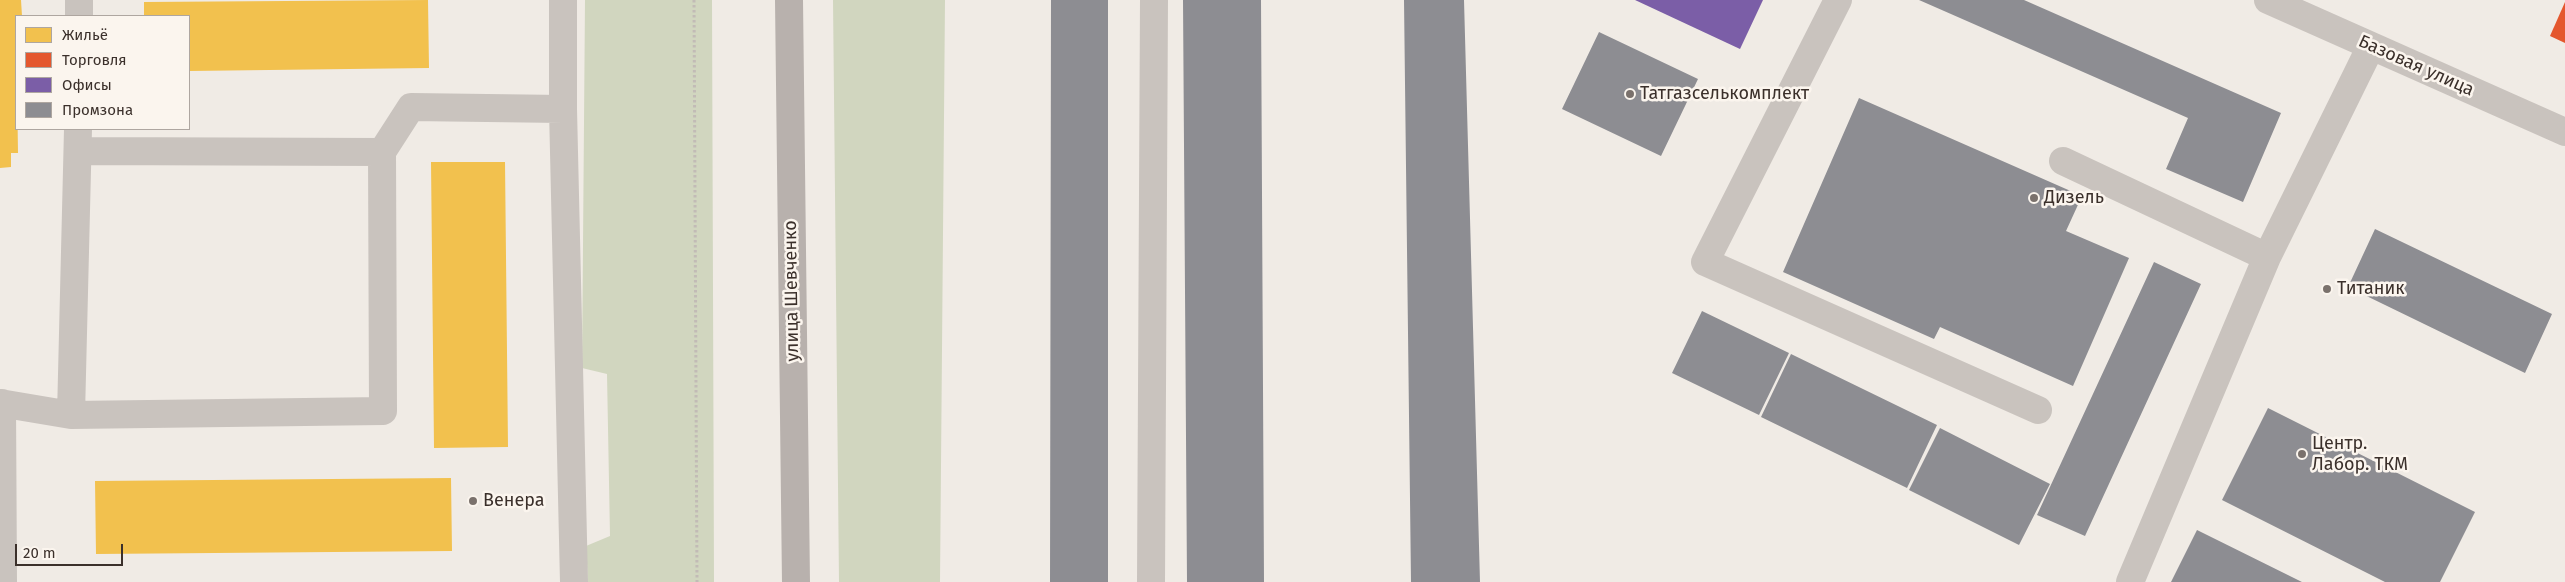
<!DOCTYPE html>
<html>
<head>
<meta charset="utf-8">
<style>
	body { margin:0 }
	#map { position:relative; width:2565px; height:582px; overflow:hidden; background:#f0ebe5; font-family:"Fira Sans",sans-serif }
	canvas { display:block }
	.legend { position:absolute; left:15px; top:15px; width:175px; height:115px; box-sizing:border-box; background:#fbf5ee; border:1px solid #aea6a0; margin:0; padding:6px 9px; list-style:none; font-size:15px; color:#3b302b }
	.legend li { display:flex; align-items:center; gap:10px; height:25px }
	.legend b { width:25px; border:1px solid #aea6a0 }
	.scale { position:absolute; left:15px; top:544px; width:108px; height:22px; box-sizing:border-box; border:2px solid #3b302b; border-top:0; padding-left:6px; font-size:15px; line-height:18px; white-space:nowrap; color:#3b302b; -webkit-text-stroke:4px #fbf5ee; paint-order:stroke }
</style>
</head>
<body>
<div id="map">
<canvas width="2565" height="582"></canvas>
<ul class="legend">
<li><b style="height:14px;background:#f2c14e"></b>Жильё</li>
<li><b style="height:14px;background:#e4572e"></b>Торговля</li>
<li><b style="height:14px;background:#7b5ea7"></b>Офисы</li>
<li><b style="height:14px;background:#8d8d92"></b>Промзона</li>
</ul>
<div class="scale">20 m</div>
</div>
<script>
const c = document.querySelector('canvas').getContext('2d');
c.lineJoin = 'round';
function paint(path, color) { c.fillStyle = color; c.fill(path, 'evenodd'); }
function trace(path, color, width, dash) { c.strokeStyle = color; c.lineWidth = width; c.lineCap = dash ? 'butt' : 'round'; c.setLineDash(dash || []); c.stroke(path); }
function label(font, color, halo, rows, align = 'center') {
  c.font = font + ' "Fira Sans",sans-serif'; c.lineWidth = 5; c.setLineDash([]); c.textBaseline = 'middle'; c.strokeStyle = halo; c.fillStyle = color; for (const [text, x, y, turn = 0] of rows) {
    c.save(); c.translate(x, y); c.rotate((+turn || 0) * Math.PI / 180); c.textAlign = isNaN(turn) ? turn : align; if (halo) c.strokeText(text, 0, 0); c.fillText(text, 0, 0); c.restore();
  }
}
const green = new Path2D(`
	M585 0H712L714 582H588L586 546 610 536 607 374 582 368Z
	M833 0H945L940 582H839Z`);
const homes = new Path2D(`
	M0 0H21L22 16H16L18 153H11V167L0 168Z
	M428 0 429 68 189 71V16H144V2Z
	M431 162H505L508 447 434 448Z
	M451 478 452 551 96 554 95 481Z`);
const shops = new Path2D(`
	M2565 2V43L2550 36Z`);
const offices = new Path2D(`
	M1635 0H1763L1740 49Z`);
const industry = new Path2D(`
	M1051 0H1108V582H1050Z
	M1183 0H1261L1264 582H1187Z
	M1404 0H1464L1480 582H1411Z
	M1919 0H2024L2281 113 2243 202 2166 169 2188 118Z
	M1599 32 1698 79 1661 156 1562 109Z
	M1859 98 2082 196 2066 231 2129 258 2073 386 1940 327 1934 339 1783 272Z
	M2375 229 2552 314 2525 373 2348 287Z
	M2154 262 2201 284 2085 536 2037 515Z
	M1702 311 1789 353 1759 415 1672 373Z
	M1791 354 1937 425 1907 488 1761 417Z
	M2268 408 2475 512 2440 582H2385L2222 500Z
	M1940 428 2050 484 2019 545 1909 490Z
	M2197 530 2302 582H2171Z`);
const path = new Path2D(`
	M694 0 697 582`);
const minor = new Path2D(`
	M563 0V109L574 582
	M1838 0 1705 262 2038 410
	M2268 0 2565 132
	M79 16V0
	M78 151 382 152 411 107 563 109
	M2063 161 2267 257
	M0 403 71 415 78 129
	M2 403 3 582
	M71 415 383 411 382 152
	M1151 582 1154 0
	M2130 582 2267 257 2371 46`);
const major = new Path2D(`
	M789 0 796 582`);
const markers = [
	[1630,94,5,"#7a716c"],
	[2034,198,5,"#7a716c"],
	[2327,289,5,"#7a716c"],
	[2302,454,5,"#7a716c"],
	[473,501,5,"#7a716c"]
];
const streetNames = [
	["Базовая улица",2416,66,24],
	["улица Шевченко",792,291,-91]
];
const poiNames = [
	["Татгазселькомплект",1640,94],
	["Дизель",2044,198],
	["Титаник",2337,289],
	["Центр.",2312,444],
	["Лабор. ТКМ",2312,465],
	["Венера",483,501]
];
paint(green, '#d1d6bf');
paint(homes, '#f2c14e');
paint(shops, '#e4572e');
paint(offices, '#7b5ea7');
paint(industry, '#8d8d92');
trace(path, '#c2bbb6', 3, [2.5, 2.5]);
trace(minor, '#c9c3be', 28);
trace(major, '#b8b1ad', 28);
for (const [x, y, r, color] of markers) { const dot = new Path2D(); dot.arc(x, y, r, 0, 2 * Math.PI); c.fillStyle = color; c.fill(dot); trace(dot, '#fbf5ee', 2); }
label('18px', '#3b302b', '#fbf5ee', streetNames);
label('18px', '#3b302b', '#fbf5ee', poiNames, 'left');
</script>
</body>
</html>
